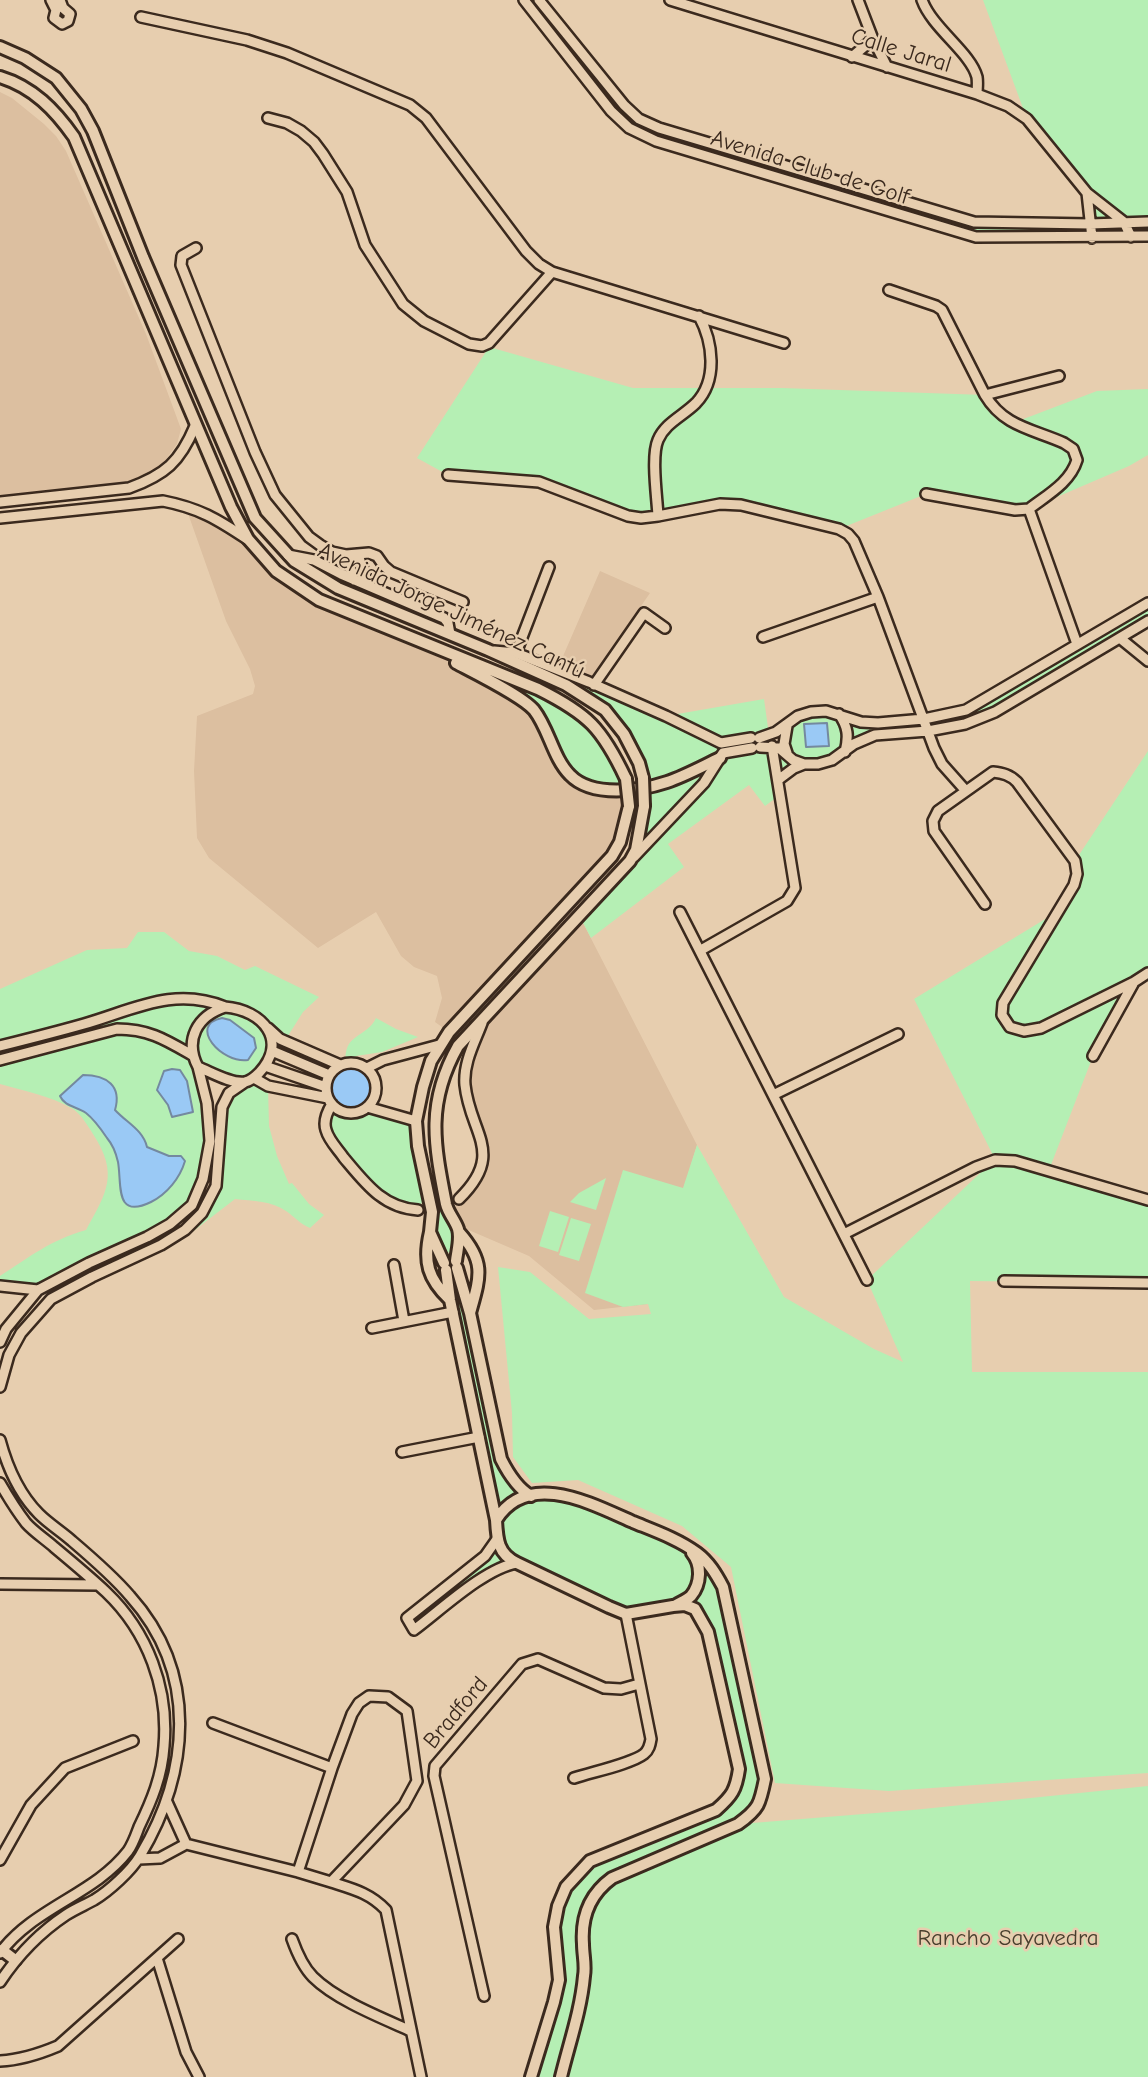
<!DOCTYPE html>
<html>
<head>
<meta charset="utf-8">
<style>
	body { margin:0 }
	canvas { display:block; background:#e7ceaf }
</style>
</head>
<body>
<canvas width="1148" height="2077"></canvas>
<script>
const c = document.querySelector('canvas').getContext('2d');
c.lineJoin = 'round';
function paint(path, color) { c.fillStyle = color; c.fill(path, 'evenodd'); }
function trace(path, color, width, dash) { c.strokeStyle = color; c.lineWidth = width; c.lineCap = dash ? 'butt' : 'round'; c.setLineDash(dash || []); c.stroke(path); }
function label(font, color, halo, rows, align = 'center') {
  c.font = font + ' "Comic Neue",sans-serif'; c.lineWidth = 5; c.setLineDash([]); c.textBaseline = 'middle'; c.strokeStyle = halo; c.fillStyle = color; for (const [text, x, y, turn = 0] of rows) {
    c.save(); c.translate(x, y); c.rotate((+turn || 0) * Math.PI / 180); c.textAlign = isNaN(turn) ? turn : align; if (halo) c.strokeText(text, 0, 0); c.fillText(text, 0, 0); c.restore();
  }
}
const built = new Path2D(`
	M0 92 12 98 44 124 56 136 66 151 146 334 181 429 177 444 164 462 150 473 131 481 104 487 0 497Z
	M185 505 248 539 276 571 319 600 421 642 514 696 629 806 620 842 449 1032 435 1022 442 998 437 976 414 967 401 956 376 912 318 948 209 858 197 838 194 771 197 716 253 694 255 686 250 669 226 621Z
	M600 571 650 593 589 682 557 670Z
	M579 915 697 1145 648 1304 594 1310 529 1256 457 1225 452 1217 459 1199 474 1185 484 1151 465 1082 484 1018Z`);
const green = new Path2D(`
	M524 0H539L639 119 960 219 1089 224 1087 193 1027 119 983 0H1148V236L976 237 629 128Z
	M489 347 633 388H782L985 395 1013 423 1097 391 1148 389V455L1129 466 1029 509 926 494 839 529 741 505 641 518 555 487 448 475 417 458Z
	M1148 603V621L981 719 876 735 845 752 804 764 778 780 781 794 765 806 749 785 668 844 684 867 591 938 579 915 636 850 643 778 605 710 488 650 516 653 666 716 764 699 769 735H751L722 744 723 753 756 750 767 747 779 748 787 726 798 716 826 711 861 722 966 710Z
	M421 642 581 714 626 779 613 791 580 783 534 711 514 696Z
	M1148 751V973L1134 982 1093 1056 1049 1170 1148 1200V1283L970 1281 972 1372H1148V1773L889 1791 775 1783 731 1567 682 1526 578 1480 532 1483 513 1457 512 1413 498 1267 530 1272 589 1319 651 1314 648 1304 623 1307 585 1293 623 1170 683 1188 697 1145 784 1297 874 1349 903 1362 867 1280 995 1159 914 999 1060 910 1074 885 1075 861Z
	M138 932H164L189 951 217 956 245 970 255 966 319 997 303 1012 286 1039 269 1028 272 1051 247 1082 268 1086 269 1126 277 1156 289 1184 292 1183 309 1204 324 1215 310 1228C300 1224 295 1217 286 1211 272 1201 253 1201 235 1199L187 1236 161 1245 185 1230 216 1186 222 1107 244 1082 199 1067 210 1141 192 1205 170 1224 38 1290 0 1286V1276C31 1256 49 1241 86 1230 107 1192 119 1174 93 1134 88 1126 81 1114 73 1109 51 1096 24 1091 0 1084V989L87 950 127 948Z
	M376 1018 396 1029 418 1037 382 1052 356 1056 351 1063 346 1064C342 1033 367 1038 376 1018Z
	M332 1104 341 1111 349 1113 364 1109 416 1121 428 1191 418 1210 392 1204 331 1140 326 1115Z
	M606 1178 596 1210 570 1202 579 1193Z
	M447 1209 452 1217 457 1251 440 1254 432 1212Z
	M550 1211 569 1217 558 1252 539 1246Z
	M571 1218 591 1224 579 1261 559 1255Z
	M458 1272 501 1459 525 1492 557 1494 683 1543 723 1587 765 1779 761 1800 740 1824 913 1810 1148 1786V2077H531L554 2002 558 1906 590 1861 728 1800 739 1769 708 1632 685 1605 631 1614 517 1563 506 1565 414 1630 407 1618 485 1556 497 1539 447 1274Z`);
const water = new Path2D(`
	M827 723 829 746 806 747 804 724Z
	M222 1018 230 1020 254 1038 256 1048 248 1060C222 1064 187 1025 222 1018Z
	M326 1088a25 25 0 1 1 50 0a25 25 0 1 1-50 0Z
	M172 1069 180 1070 187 1081 193 1112 172 1117 168 1105 157 1090 164 1071Z
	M83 1075C107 1075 122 1086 115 1110 127 1123 143 1130 147 1147L169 1156H181L185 1161C180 1178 167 1194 151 1202 114 1220 122 1184 118 1162 116 1153 113 1145 107 1138 101 1129 95 1120 86 1113 76 1106 65 1107 60 1096Z`);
const minorTunnel = new Path2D(`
	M418 1210 459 1199`);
const minor = new Path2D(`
	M51 0 56 10 54 18 62 24 68 21 70 14 63 8 60 0
	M524 0 611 111 629 128 656 141 976 237 1148 236
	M539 0 624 105 639 119 659 128 974 222 1090 224 1148 222
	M670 0 977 94 1008 106 1027 119 1087 193 1124 222 1131 237
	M858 0 873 39 887 67
	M922 0C932 28 971 53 977 77 978 83 977 89 977 94
	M141 17 247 40 287 53 410 105 426 118 526 251 539 264 552 272 784 343
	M852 57 873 39
	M268 118 287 123 301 131 314 142 323 154 347 192 365 245 403 304 424 321 469 344 482 346 489 343 552 272
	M1087 193 1092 238
	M196 248 182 256 181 265 255 452 275 495 309 537 320 545 332 552 346 555 369 553 377 556 384 566 391 572 463 602
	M889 290 936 306 942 310 985 395C1004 427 1033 429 1064 443L1073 449 1077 460C1070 483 1047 495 1029 509
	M985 395 1059 376
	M448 475 539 482 628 516 641 518 658 516 720 504 741 505 839 529 848 534 854 541 878 597 934 748 942 764 966 791
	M926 494 1015 510 1029 509
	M0 502 129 488C165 475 180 462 195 426
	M1029 509 1077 644
	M658 516C657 497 651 456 658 440 665 423 683 416 696 403 718 380 713 342 699 316
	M0 518 163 501C199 508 217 519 247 539
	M288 555 314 560 341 574 444 618 448 623 450 634
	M346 555 354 580
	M358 555 369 586
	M763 637 878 597
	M1121 639 1148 661
	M494 651 516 653 589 682 666 716 721 743 751 738
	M516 653 549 567
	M594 685 644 613 665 628
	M839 714C848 727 849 736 845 752
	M759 738 776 732 798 716 811 712 826 711 861 722 878 723 924 719 966 710 1148 603
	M760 747 779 748 793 760 804 764H818L832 760 854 744 875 735 928 731 965 724 995 712 1148 621
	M723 753 752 748
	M787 753 784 744 787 726
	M778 780 794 768 804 764
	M634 857 704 783 723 753
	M985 904 934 831 933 821 938 811 993 772C1003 773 1010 775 1017 782L1075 861 1077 874 1074 885 1003 1003 1002 1015 1010 1027 1024 1031 1041 1028 1134 982 1148 973
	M680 912 867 1280
	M701 950 787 901 795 888 772 746
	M225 1007C263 1010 289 1041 259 1073 255 1077 250 1081 245 1082 231 1084 211 1072 198 1067 184 1040 197 1016 225 1007Z
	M268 1028 280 1039 340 1065
	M0 1046C28 1039 56 1032 84 1024 133 1010 174 986 225 1007
	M272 1051 329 1075
	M1093 1056 1133 984
	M0 1060 117 1029C149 1029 166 1040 192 1055
	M326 1088a25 25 0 1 1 50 0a25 25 0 1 1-50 0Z
	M265 1066 326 1087
	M367 1068 383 1060 439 1045
	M254 1078 268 1086 328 1098
	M773 1095 898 1034
	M332 1104C327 1112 323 1121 326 1130 329 1141 338 1149 344 1158 365 1183 383 1208 418 1210
	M367 1107 416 1121
	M459 1199C506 1153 470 1134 465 1085 463 1063 475 1042 482 1023
	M844 1234 976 1167 995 1160 1015 1161 1148 1200
	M394 1265 404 1321
	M1004 1281 1148 1283
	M0 1286 38 1290
	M372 1328 453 1312
	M0 1342 6 1329 38 1290 89 1263 147 1237 170 1224 192 1205 203 1179 210 1141 207 1103 198 1067
	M0 1387 9 1355 21 1333 51 1299 92 1277 161 1245 185 1230 202 1213 216 1186 222 1107 229 1093 245 1082
	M0 1440C7 1466 20 1495 39 1514 49 1524 62 1532 72 1541 92 1558 113 1576 130 1596 199 1673 190 1772 140 1856 131 1871 109 1891 94 1900 85 1905 75 1909 66 1915 39 1933 18 1955 0 1982
	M402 1452 479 1437
	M0 1483C8 1497 16 1510 26 1523 34 1532 45 1539 54 1547 72 1562 90 1577 106 1592 148 1632 169 1689 164 1746 162 1776 152 1800 139 1827 136 1835 133 1844 128 1851 94 1895 34 1907 0 1953
	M497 1539 485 1556 407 1618 414 1630C441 1610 485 1568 517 1563
	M0 1584 98 1585
	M213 1723 332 1768
	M574 1778C592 1772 631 1764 644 1754 649 1750 650 1745 651 1739L626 1614
	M167 1802 186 1844
	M139 1859 160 1858 186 1844 298 1872 331 1882 404 1805 417 1781 407 1711 388 1697 369 1696 359 1703 352 1714 332 1768 298 1872
	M0 1860 31 1805 65 1768 133 1741
	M331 1882C353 1889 370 1893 386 1910L421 2077
	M292 1939C297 1953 303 1967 313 1977 336 2000 382 2018 411 2031
	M157 1958 186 2052 199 2077
	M484 1996 434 1776 435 1766 522 1664 538 1659 604 1688 621 1689 639 1684
	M0 2061C21 2060 39 2054 58 2046L178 1939`);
const major = new Path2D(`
	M0 47 25 58 56 78 81 109 93 131 143 257 255 518 294 561 338 588 488 650 566 685 605 710 624 734 639 763 643 778
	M0 77C33 87 55 110 74 137L231 507 248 539 276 571 319 600 538 689C588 714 602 728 626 779
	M456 663C475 673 522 696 534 710 549 729 553 758 570 775 592 798 640 791 667 782 685 776 703 766 720 758
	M430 1232C423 1262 428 1279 450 1300
	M459 1232C486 1262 480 1277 470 1313
	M456 1261C457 1251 461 1239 458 1229 455 1220 448 1213 446 1204 434 1143 426 1103 458 1046L630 861 636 850 644 806
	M444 1263 430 1232 432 1212 418 1146 416 1121 423 1087 431 1061 449 1032 612 856 620 842 629 806
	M457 1268 470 1313 501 1459C508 1473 517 1488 531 1496
	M446 1270 450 1300 496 1520C497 1540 498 1554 517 1563L609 1607 626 1614 673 1606 685 1605 695 1609 708 1632 739 1769C736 1790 732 1796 716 1810L590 1861 566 1887 558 1906 554 1927 559 1980 554 2002 531 2077
	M496 1520C528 1469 592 1504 633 1522 655 1531 678 1539 697 1553 709 1562 716 1574 723 1587L765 1779C760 1804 759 1809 738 1824L612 1878C590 1894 581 1917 583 1944 583 1955 586 1965 584 1976 581 2010 569 2044 561 2077
	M676 1605C681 1602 687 1600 691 1596 701 1584 702 1565 692 1553
	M2 1950 15 1960`);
const majorBridge = new Path2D(`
	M643 778 644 806
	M626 779 629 806`);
const streetNames = [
	["Calle Jaral",901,51,17],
	["Avenida Club de Golf",810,168,17],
	["Avenida Jorge Jiménez Cantú",451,611,25],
	["Bradford",456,1713,-50]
];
const parkNames = [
	["Rancho Sayavedra",1008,1938]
];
paint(built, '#dcbfa0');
paint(green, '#b5efb4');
paint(water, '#9ac9f5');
trace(water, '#74899f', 2);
trace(minorTunnel, '#c5ad92', 9, [9, 4.5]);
trace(minor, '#3b2a1e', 14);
trace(major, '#3b2a1e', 16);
trace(minor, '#e7ceaf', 9);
trace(major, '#e7ceaf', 10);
trace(majorBridge, '#3b2a1e', 16, []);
trace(majorBridge, '#e7ceaf', 10);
label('23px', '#3b2a1e', '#e7ceaf', streetNames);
label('23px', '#473e2d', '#e7ceaf', parkNames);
</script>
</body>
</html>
